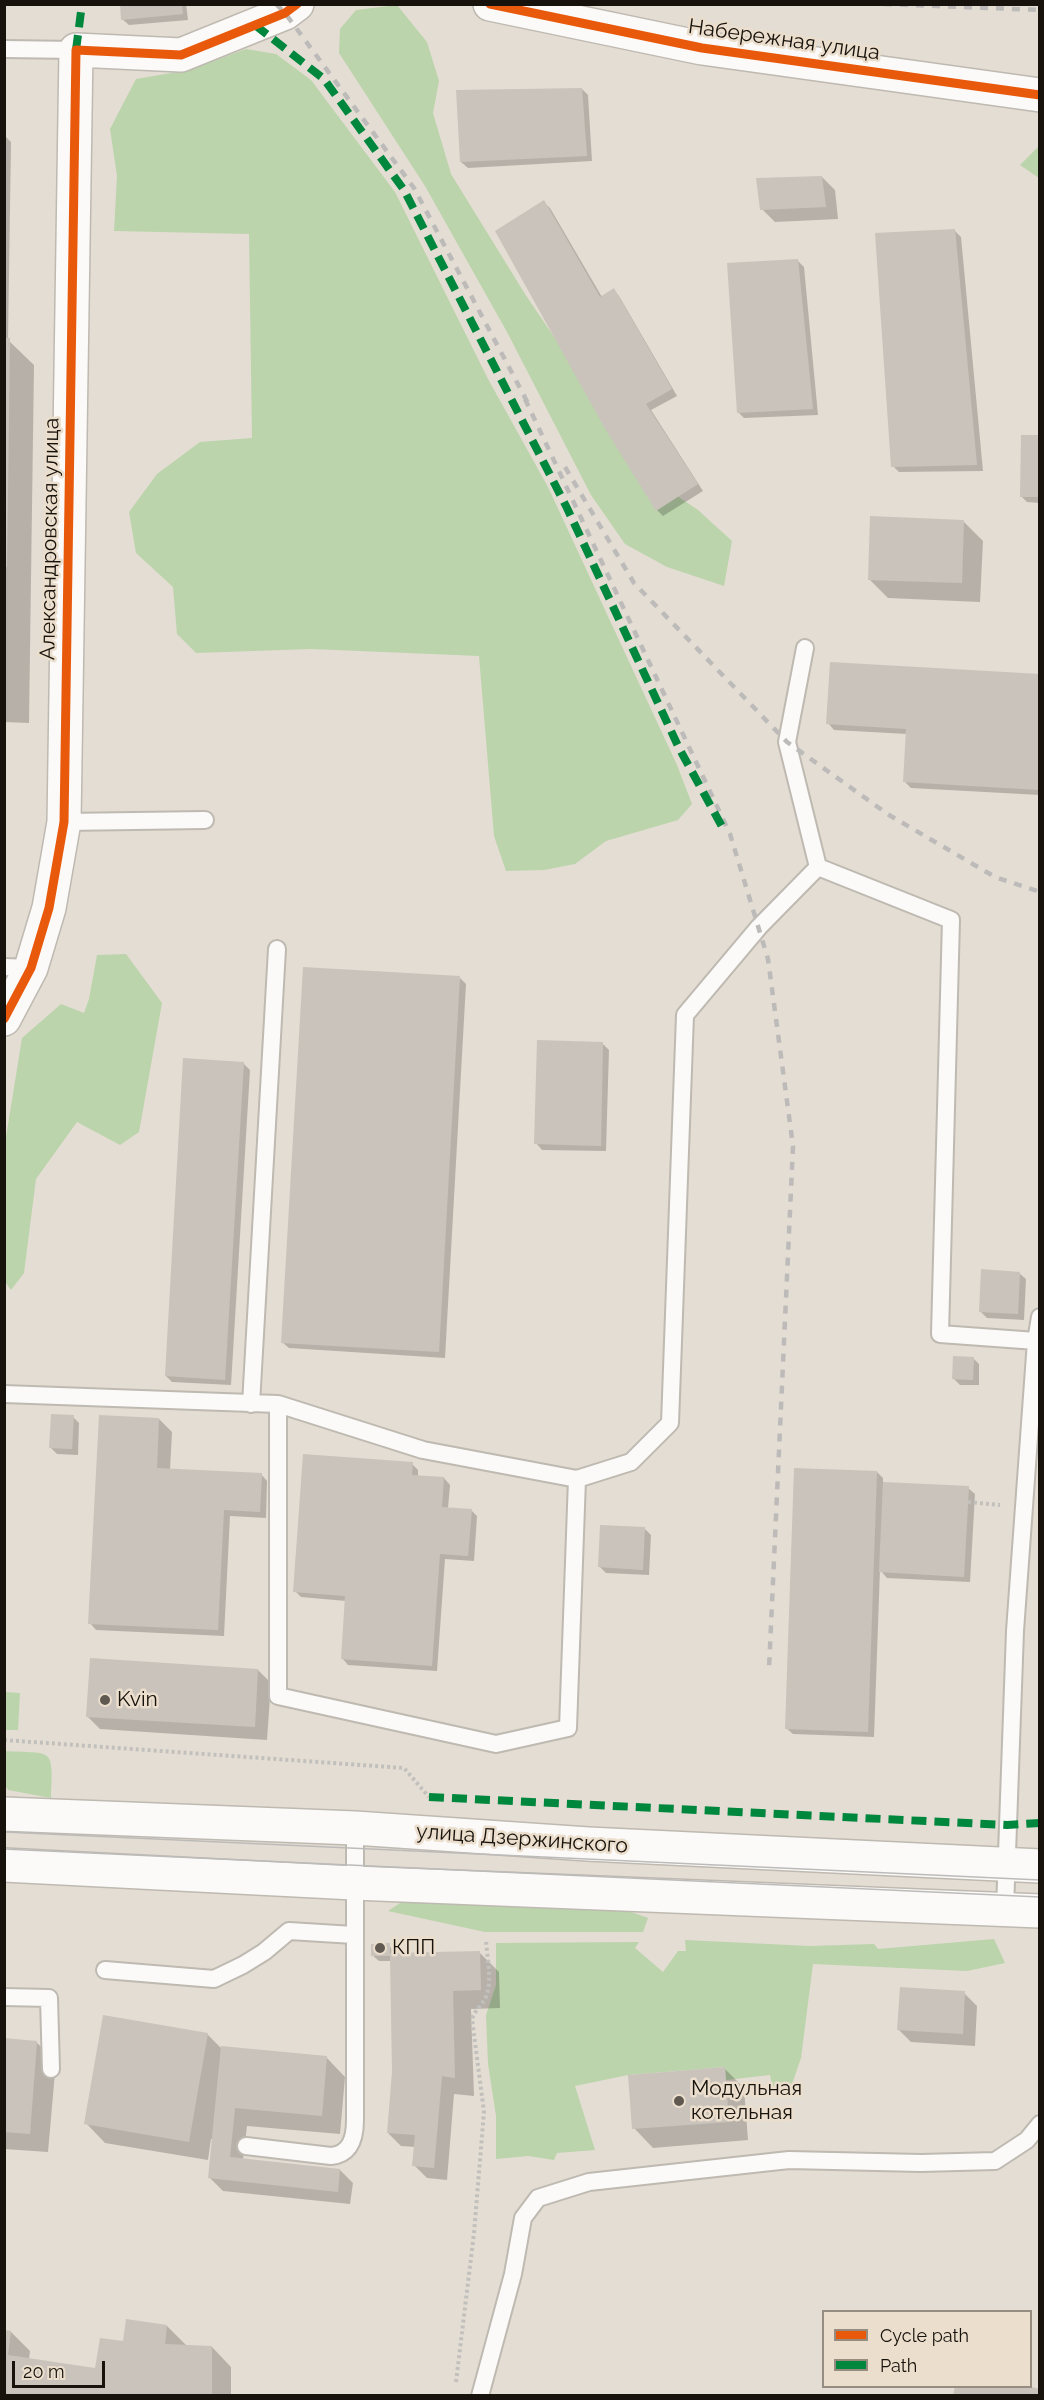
<!DOCTYPE html>
<html>
<head>
<meta charset="utf-8">
<style>
	body { margin:0 }
	#map { position:relative; width:1044px; height:2400px; overflow:hidden; background:#e4ddd3; font-family:Raleway,sans-serif }
	canvas { display:block }
	.frame { position:absolute; inset:0; border:6px solid #17120c; pointer-events:none }
	.legend { position:absolute; left:822px; top:2310px; width:210px; height:78px; box-sizing:border-box; background:#ebdecc; border:2px solid #968c7f; margin:0; padding:8px 10px; list-style:none; font-size:18px; color:#17120c }
	.legend li { display:flex; align-items:center; gap:12px; height:30px }
	.legend b { width:30px; border:2px solid #968c7f }
	.scale { position:absolute; left:12px; top:2361px; width:93px; height:27px; box-sizing:border-box; border:3px solid #17120c; border-top:0; padding-left:8px; font-size:18px; line-height:21px; white-space:nowrap; color:#17120c; -webkit-text-stroke:4px #ebdecc; paint-order:stroke }
</style>
</head>
<body>
<div id="map">
<canvas width="1044" height="2400"></canvas>
<div class="frame"></div>
<ul class="legend">
<li><b style="height:8px;background:#e8590c"></b>Cycle path</li>
<li><b style="height:8px;background:#00873e"></b>Path</li>
</ul>
<div class="scale">20 m</div>
</div>
<script>
const c = document.querySelector('canvas').getContext('2d');
c.lineJoin = 'round';
function paint(path, color) { c.fillStyle = color; c.fill(path, 'evenodd'); }
function trace(path, color, width, dash) { c.strokeStyle = color; c.lineWidth = width; c.lineCap = dash ? 'butt' : 'round'; c.setLineDash(dash || []); c.stroke(path); }
function label(font, color, halo, rows, align = 'center') {
  c.font = font + ' Raleway,sans-serif'; c.lineWidth = 5; c.setLineDash([]); c.textBaseline = 'middle'; c.strokeStyle = halo; c.fillStyle = color; for (const [text, x, y, turn = 0] of rows) {
    c.save(); c.translate(x, y); c.rotate((+turn || 0) * Math.PI / 180); c.textAlign = isNaN(turn) ? turn : align; if (halo) c.strokeText(text, 0, 0); c.fillText(text, 0, 0); c.restore();
  }
}
const green = new Path2D(`
	M397 5 427 42 439 81 433 113 451 174 525 294 649 477 698 510 732 541 724 586 667 567 625 544 591 495 507 332 425 186 339 53 340 29 356 10Z
	M246 49 276 54 311 80 395 192 488 379 548 487 677 765 692 804 678 820 606 841 575 864 544 870 506 871 494 836 479 656 311 649 196 653 177 634 173 587 136 553 129 512 157 474 200 442 252 438 249 234 114 231 117 176 110 129 136 79 189 70Z
	M1039 146V178L1020 165Z
	M126 954 162 1003 139 1132 120 1145 77 1122 36 1179 24 1273 11 1290 4 1280 6 1137 22 1038 61 1004 84 1013 89 999 97 955Z
	M5 1692 20 1693 18 1730H5Z
	M4 1751C54 1754 53 1746 51 1798L8 1790 5 1786Z
	M415 1893 606 1903 648 1918 643 1932H485L388 1911Z
	M994 1939 1005 1963 967 1971 813 1964 801 2058 791 2087 773 2091 770 2075 726 2080 725 2067 628 2075 575 2086 595 2150 557 2153 554 2160 528 2156 496 2159V2116L488 2064 486 2015 496 1985V1943L639 1942 635 1948 663 1972 678 1951H686L685 1940 810 1946 874 1944 878 1949Z`);
const shadow = new Path2D(`
	M121 4H186L188 20 129 25 122 19Z
	M582 89 588 95 592 161 468 168 461 162Z
	M4 135 11 142 8 340 34 365 29 723 4 722Z
	M822 177 835 190 838 219 775 222 762 209Z
	M543 202 550 208 602 297 613 290 619 296 677 396 651 410 703 491 663 516 657 510Z
	M955 231 961 237 983 471 899 472 893 466Z
	M797 260 804 267 818 415 744 418 738 412Z
	M1040 437V503L1027 502 1021 496Z
	M964 522 983 541 980 602 888 598 869 579Z
	M1040 676V795L911 788 905 782 907 734 834 730 828 723Z
	M460 978 466 984 445 1358 289 1348 282 1342Z
	M602 1043 609 1050 606 1151 542 1150 536 1143Z
	M243 1063 250 1070 231 1385 172 1382 166 1376Z
	M1019 1273 1026 1279 1024 1320 987 1318 981 1312Z
	M973 1358 979 1364V1385H960L954 1379Z
	M73 1417 79 1423 78 1455 57 1454 51 1448Z
	M159 1419 172 1432 170 1470 261 1474 267 1481 266 1518 230 1516 224 1636 96 1630 90 1623Z
	M412 1464 418 1470V1477L444 1478 450 1485 448 1508 471 1510 477 1516 474 1561 445 1559 437 1671 348 1665 342 1658 346 1601 301 1597 295 1591Z
	M877 1472 883 1478V1484L968 1488 975 1494 970 1582 887 1578 880 1570 874 1737 793 1734 786 1728Z
	M645 1529 651 1535 649 1575 606 1573 600 1567Z
	M258 1670 271 1683 267 1740 100 1729 87 1716Z
	M389 1945 395 1954 479 1952 499 1972 500 2008 471 2009 474 2096 454 2094 447 2180 427 2178 414 2165 416 2147 401 2146 388 2133 393 2072 392 1961H379L372 1955Z
	M964 1993 977 2006 975 2046 911 2042 898 2029Z
	M207 2034 223 2050 326 2057 345 2077 340 2134 247 2126 243 2160 340 2170 353 2183 350 2204 223 2191 210 2178 214 2139H211L208 2160 105 2143 86 2123Z
	M4 2039 36 2042 56 2061 48 2152 4 2149Z
	M725 2069 744 2088 748 2140 653 2148 634 2128Z
	M167 2326 187 2346 212 2347 231 2367V2396H4V2331L11 2332 30 2351 29 2360 97 2369 124 2343Z`);
const building = new Path2D(`
	M120 4H182L183 14 121 20Z
	M582 88 587 156 460 162 456 90Z
	M822 176 826 207 760 210 756 178Z
	M544 200 600 297 614 288 672 389 646 404 698 484 656 511 604 427 495 231Z
	M955 229 977 465 891 467 875 233Z
	M798 259 813 409 737 413 727 263Z
	M4 338H10L7 567H4Z
	M1021 435H1040V497H1020Z
	M870 516 964 520 962 583 868 580Z
	M830 662 1040 674V790L903 782 906 729 826 724Z
	M303 967 460 976 439 1352 281 1343Z
	M537 1040 603 1042 601 1146 534 1144Z
	M183 1058 244 1062 225 1380 165 1376Z
	M981 1269 1020 1272 1018 1314 979 1312Z
	M953 1356 974 1357 973 1380 952 1379Z
	M51 1414 74 1415 72 1449 49 1448Z
	M99 1415 159 1418 157 1468 262 1473 260 1512 224 1510 218 1630 88 1624Z
	M303 1454 413 1462 412 1475 444 1477 442 1507 472 1509 468 1556 440 1554 432 1666 341 1659 345 1596 293 1592Z
	M794 1468 877 1471 868 1732 785 1729Z
	M883 1482 969 1486 964 1577 879 1572Z
	M600 1525 645 1527 643 1570 598 1567Z
	M90 1658 258 1669 255 1727 86 1717Z
	M390 1943V1953L480 1951 481 1990 453 1991 455 2078 442 2076 434 2168 412 2166 415 2135 387 2133 392 2072 390 1956H371V1944Z
	M900 1987 965 1991 963 2034 897 2030Z
	M103 2015 208 2033 189 2142 84 2124Z
	M4 2038 37 2041 30 2134 4 2132Z
	M221 2046 327 2056 322 2116 235 2108 230 2157 340 2169 338 2192 208 2178Z
	M725 2067 729 2122 632 2129 628 2075Z
	M126 2319 167 2325 165 2344 212 2346V2396H4V2330L11 2331 8 2355 95 2368 100 2338 123 2341Z
	M955 2386H1027L1040 2389V2396H953Z`);
const path = new Path2D(`
	M968 1502 1000 1505
	M4 1740 404 1768 429 1797
	M456 2382 474 2233 484 2112 472 2019C475 2009 484 2004 487 1994 492 1978 487 1957 486 1940`);
const service = new Path2D(`
	M4 49 76 50
	M805 648 787 742 818 867 951 920 940 1334 1036 1341 1015 1631 1005 1909
	M64 822 205 820
	M4 967 31 968
	M1036 1341 1040 1317
	M4 1394 278 1404V1696L496 1744 568 1728 577 1479 631 1462 670 1423 685 1015 759 927 818 867
	M251 1404 277 949
	M278 1404 423 1450 577 1479
	M105 1970 214 1979 243 1965 264 1952 289 1931 354 1935
	M4 1997 49 1998 51 2069
	M246 2146 331 2156C351 2154 355 2137 355 2120V1828
	M480 2396 513 2274 523 2218 538 2198 589 2182 789 2160 921 2163 995 2161 1027 2140 1040 2124`);
const minor = new Path2D(`
	M490 4 702 48 1040 95
	M4 1019 31 968 49 908 64 822 76 50 181 55 285 13 297 4`);
const secondary = new Path2D(`
	M4 1814 355 1828 588 1844 1040 1866
	M4 1865 354 1883 1040 1911`);
const tram = new Path2D(`
	M4 1832 1040 1880
	M4 1849 1040 1897`);
const rail = new Path2D(`
	M276 4 285 13 414 188 529 405
	M884 4 1040 10
	M525 399 730 834 768 959 793 1146 769 1669
	M565 467 634 583 787 742 889 815 995 877 1040 892`);
const quiet = new Path2D(`
	M255 25 324 79 404 190 567 508 679 748 725 832
	M76 50 82 4
	M429 1797 1007 1825 1040 1823`);
const cycleway = new Path2D(`
	M490 4 702 48 1040 95
	M4 1019 31 968 49 908 64 822 76 50 181 55 285 13 297 4`);
const markers = [
	[105,1700,6,"#5f5952"],
	[380,1948,6,"#5f5952"],
	[679,2101,6,"#5f5952"]
];
const streetNames = [
	["Набережная улица",784,40,8],
	["Александровская улица",50,539,-89],
	["улица Дзержинского",522,1839,4]
];
const poiNames = [
	["Kvin",117,1700],
	["КПП",392,1948],
	["Модульная",691,2089],
	["котельная",691,2113]
];
paint(green, '#bbd4ab');
paint(shadow, '#0003');
paint(building, '#cac3bc');
trace(service, '#beb9b1', 20);
trace(minor, '#beb9b1', 36);
trace(secondary, '#beb9b1', 36);
trace(path, '#c2c0bd', 4, [3, 3]);
trace(service, '#fbfaf8', 16);
trace(minor, '#fbfaf8', 33);
trace(secondary, '#fbfaf8', 33);
trace(tram, '#bdbbb9', 1.5);
trace(rail, '#bdbbb9', 4.5, [8, 8]);
trace(quiet, '#00873e', 8, [15, 8]);
trace(cycleway, '#e8590c', 9);
for (const [x, y, r, color] of markers) { const dot = new Path2D(); dot.arc(x, y, r, 0, 2 * Math.PI); c.fillStyle = color; c.fill(dot); trace(dot, '#ebdecc', 2); }
label('21px', '#17120c', '#ebdecc', streetNames);
label('21px', '#17120c', '#ebdecc', poiNames, 'left');
</script>
</body>
</html>
